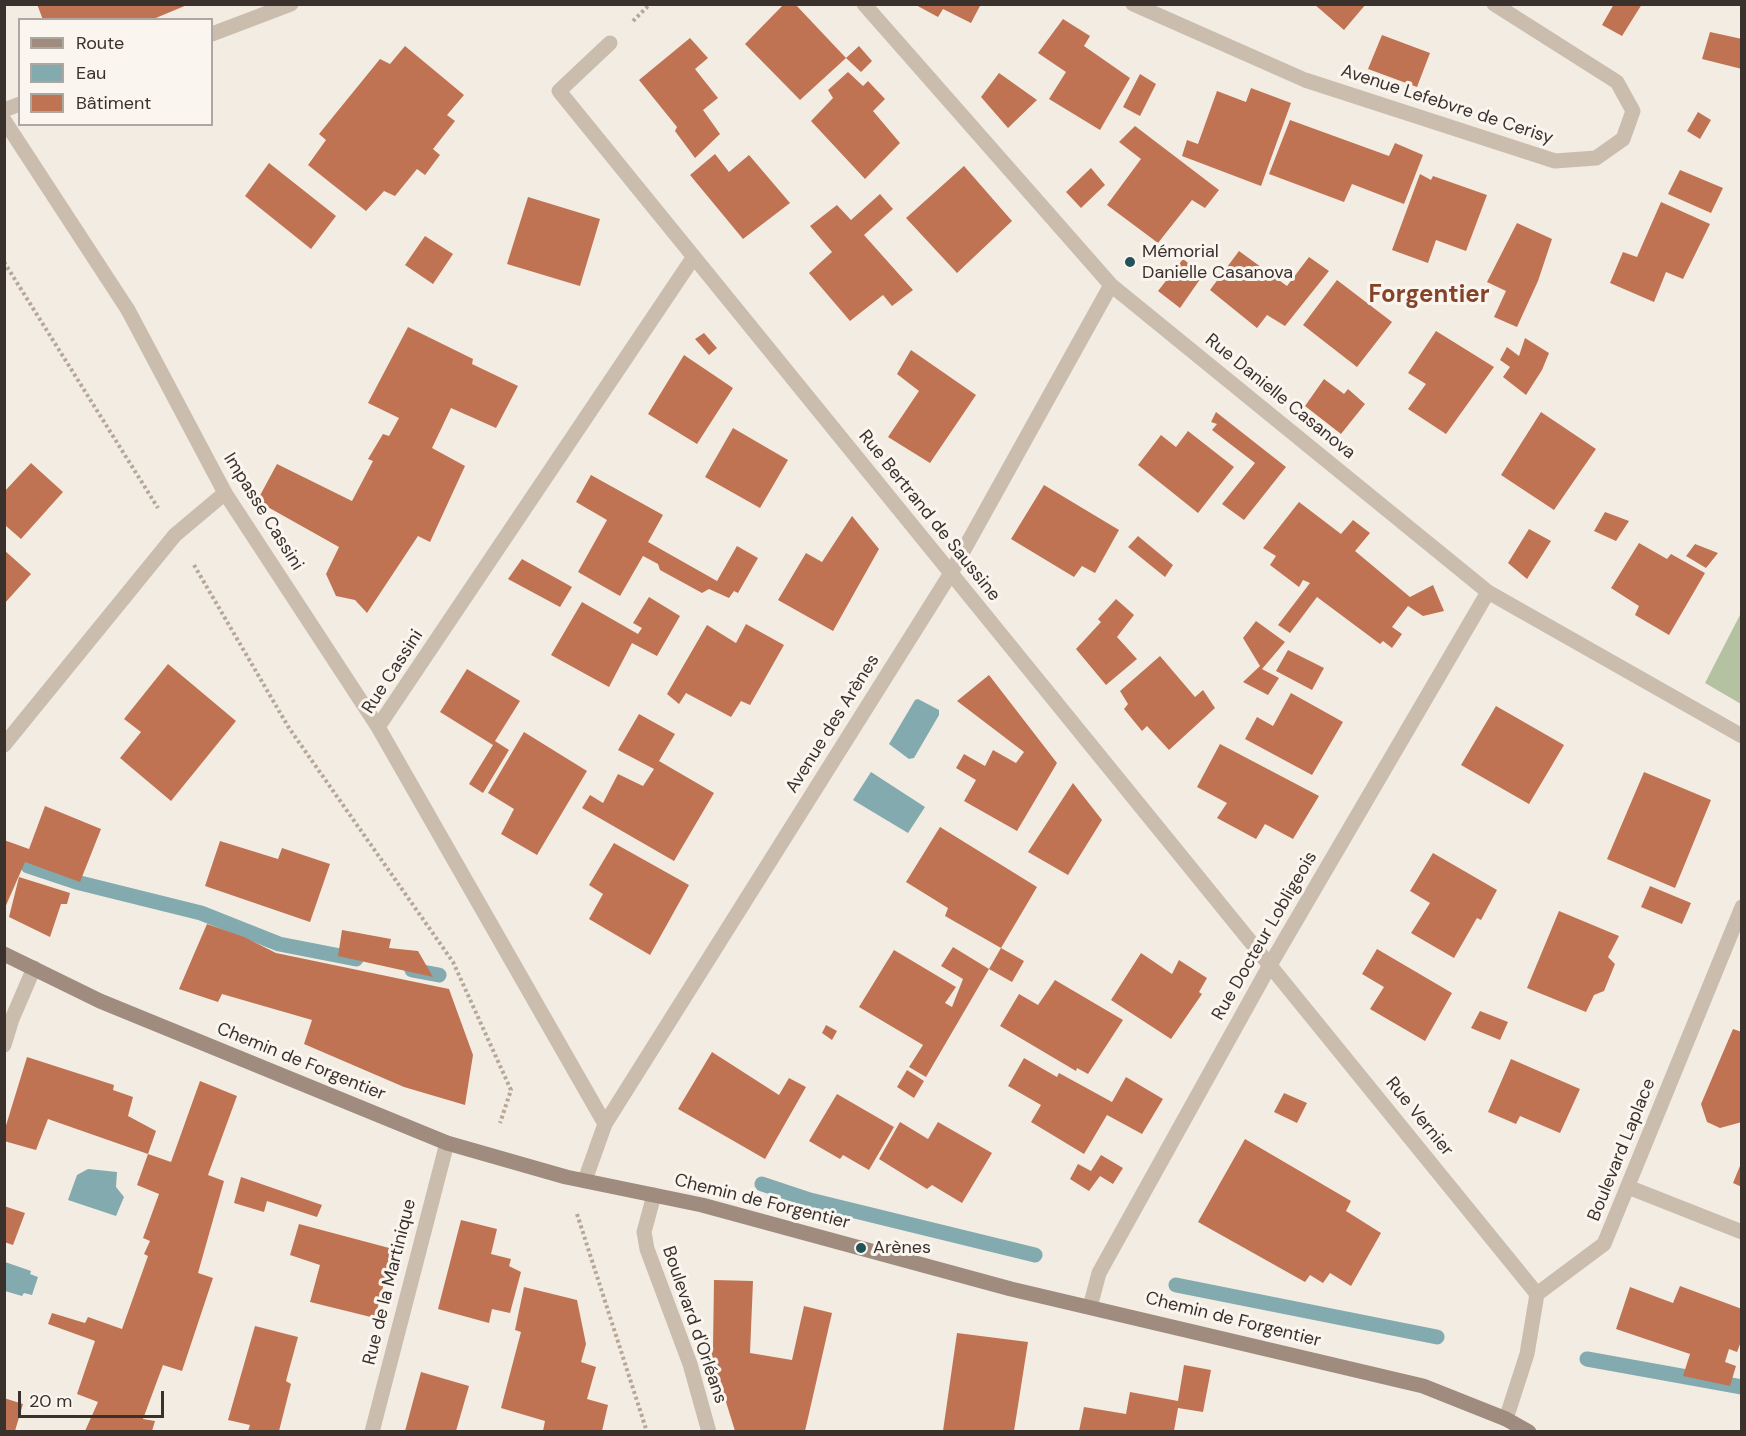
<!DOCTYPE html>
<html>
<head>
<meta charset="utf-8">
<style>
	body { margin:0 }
	#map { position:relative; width:1746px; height:1436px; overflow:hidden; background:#f3ece2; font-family:"DM Sans",sans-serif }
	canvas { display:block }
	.frame { position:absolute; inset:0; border:6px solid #3a312c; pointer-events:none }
	.legend { position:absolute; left:18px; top:18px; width:195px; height:108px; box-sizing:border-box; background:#faf5ef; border:2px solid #ada7a1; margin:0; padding:8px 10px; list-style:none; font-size:18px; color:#3a312c }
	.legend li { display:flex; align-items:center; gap:12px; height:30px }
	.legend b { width:30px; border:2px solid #ada7a1 }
	.scale { position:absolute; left:18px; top:1391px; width:146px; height:27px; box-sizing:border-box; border:3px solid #3a312c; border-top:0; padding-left:8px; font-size:18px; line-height:21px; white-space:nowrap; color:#3a312c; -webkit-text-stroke:4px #faf5ef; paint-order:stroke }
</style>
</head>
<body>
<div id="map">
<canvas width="1746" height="1436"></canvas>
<div class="frame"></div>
<ul class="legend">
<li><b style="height:8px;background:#9f8c7f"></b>Route</li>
<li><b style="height:16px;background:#82aaaf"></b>Eau</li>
<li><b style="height:16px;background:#c07353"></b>Bâtiment</li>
</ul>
<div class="scale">20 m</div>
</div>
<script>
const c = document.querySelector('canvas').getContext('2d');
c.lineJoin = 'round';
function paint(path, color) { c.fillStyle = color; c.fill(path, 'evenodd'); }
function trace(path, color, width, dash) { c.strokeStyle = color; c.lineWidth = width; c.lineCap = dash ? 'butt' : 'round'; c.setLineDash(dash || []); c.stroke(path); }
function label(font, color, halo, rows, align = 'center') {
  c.font = font + ' "DM Sans",sans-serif'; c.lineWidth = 6; c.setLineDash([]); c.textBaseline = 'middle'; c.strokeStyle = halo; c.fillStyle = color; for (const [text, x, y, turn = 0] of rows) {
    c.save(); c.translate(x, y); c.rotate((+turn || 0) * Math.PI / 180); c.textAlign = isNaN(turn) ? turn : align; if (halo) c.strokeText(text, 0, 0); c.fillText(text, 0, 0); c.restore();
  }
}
const green = new Path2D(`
	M1741 613V704L1705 683Z`);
const water = new Path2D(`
	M918 699 939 710V715L914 758 909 759 889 744 915 700Z
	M871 772 925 807 908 833 853 800Z
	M88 1169 117 1172 116 1187 124 1197 116 1216 68 1200 77 1175Z
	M5 1262 31 1271 30 1274 38 1277 32 1295 24 1293 22 1296 5 1291Z`);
const stream = new Path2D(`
	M28 866 76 882 201 913 279 944 356 959
	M412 970 439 975
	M762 1184 810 1200 1035 1255
	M1176 1285 1437 1337
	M1587 1359 1742 1387`);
const building = new Path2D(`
	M37 4H187V5L151 20H43Z
	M784 4H795L846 58 800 100 745 44Z
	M914 4H981L971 23 943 9 938 17Z
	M1314 4H1366L1344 30Z
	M1614 4H1642L1622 36 1602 25Z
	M1063 19 1090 36 1084 46 1130 78 1100 130 1049 99 1066 72 1038 53Z
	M1710 32 1742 39V69L1702 59Z
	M1382 35 1430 53 1417 87 1368 69Z
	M690 38 708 58 695 69 718 98 703 110 720 134 695 158 675 131 677 127 639 80Z
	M405 46 464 95 447 115 455 121 433 149 440 155 425 175 417 169 395 196 384 191 366 211 308 165 326 140 319 134 380 59 390 64Z
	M859 46 872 61 861 72 846 58Z
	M848 72 863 86 868 81 885 99 873 111 900 143 865 179 811 121 833 98 828 90Z
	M999 73 1037 100 1008 128 981 97Z
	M1140 74 1156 84 1140 116 1123 107Z
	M1251 88 1291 103 1261 186 1182 156 1187 140 1198 144 1217 91 1246 102Z
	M1698 112 1711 120 1700 139 1687 131Z
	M1290 120 1389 156 1395 143 1423 155 1404 204 1352 184 1344 202 1269 174Z
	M1135 126 1219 190 1205 208 1192 200 1158 243 1107 205 1141 159 1119 142Z
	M715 154 729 172 749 155 790 203 743 239 690 175Z
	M269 163 336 216 311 249 245 196Z
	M964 166 1012 221 957 273 906 218Z
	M1091 168 1105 185 1081 208 1066 192Z
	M1680 170 1723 188 1711 213 1668 194Z
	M1420 174 1431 180 1433 176 1487 195 1466 251 1436 240 1428 263 1392 250Z
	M880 194 893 209 864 235 913 290 892 306 883 295 850 321 809 273 832 252 810 226 837 205 851 220Z
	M528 197 600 219 580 286 507 264Z
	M1661 202 1710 224 1683 279 1666 272 1654 302 1610 283 1623 252 1637 257Z
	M1517 223 1552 239 1538 281 1517 327 1494 317 1506 291 1487 282Z
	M425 236 453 254 433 284 405 265Z
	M1239 251 1287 286 1309 257 1329 271 1285 326 1267 315 1257 328 1210 290Z
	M1183 259 1203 275 1180 308 1158 291Z
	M1337 280 1392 322 1357 367 1303 325Z
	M408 327 473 359 472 364 518 386 496 428 451 408 432 448 465 466 430 542 418 536 367 613 355 600 336 596 326 574 339 547 257 501 277 464 352 501 373 461 368 459 383 434 389 436 399 418 368 403Z
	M1436 331 1494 367 1446 434 1408 409 1426 384 1408 373Z
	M704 333 717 348 709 355 695 339Z
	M1525 338 1549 353 1542 370 1526 395 1503 377 1510 367 1500 360 1507 347 1519 356Z
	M911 350 976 395 930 463 888 437 919 391 897 374Z
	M684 355 733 388 697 444 648 414Z
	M1324 379 1344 394 1348 389 1365 404 1341 434 1305 406Z
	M1216 412 1286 467 1244 520 1222 504 1255 463 1212 430 1217 424 1211 422Z
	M1541 412 1596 449 1554 510 1501 475Z
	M733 428 788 460 760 508 705 477Z
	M1188 431 1234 467 1198 513 1138 465 1161 435 1176 447Z
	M31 463 63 492 21 539 6 526 4 528V492Z
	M591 475 663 515 648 542 717 581 737 546 758 558 738 593 734 591 729 598 709 589 702 593 660 570 658 564 643 556 620 596 578 572 607 520 576 502Z
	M1044 485 1119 530 1095 573 1082 566 1074 577 1011 539Z
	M1299 502 1341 534 1353 520 1370 533 1355 551 1410 597 1433 585 1444 611 1423 616 1408 606 1392 627 1402 634 1392 648 1383 641 1380 644 1317 597 1290 633 1278 625 1310 583 1303 580 1299 587 1270 565 1276 556 1263 548Z
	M1605 512 1629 521 1616 541 1594 531Z
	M852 516 879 549 833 631 778 600 806 553 822 562Z
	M1529 529 1551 541 1527 579 1508 563Z
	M1138 536 1173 565 1165 577 1128 547Z
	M1639 543 1667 559 1671 554 1705 573 1669 635 1635 615 1639 606 1611 588Z
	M1695 544 1718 553 1706 568 1686 556Z
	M4 550 31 574 4 604Z
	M522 559 572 587 560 607 508 579Z
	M649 597 680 616 657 656 632 643 609 687 551 655 582 602 638 634 642 628 633 623Z
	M1116 599 1134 615 1117 637 1137 659 1106 685 1076 649 1101 622 1098 619Z
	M1256 621 1285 642 1262 669 1279 678 1268 695 1243 682 1260 666 1243 638Z
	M746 624 784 645 750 705 741 701 731 717 686 693 679 704 667 694 707 625 736 643Z
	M1288 650 1324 668 1312 690 1276 671Z
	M1160 656 1195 697 1203 690 1215 708 1169 750 1147 726 1142 731 1124 709 1128 704 1120 691Z
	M168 664 236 721 171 801 120 758 141 732 124 719Z
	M467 669 520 701 495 741 509 750 483 793 469 784 493 745 440 712Z
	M989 675 1057 763 1017 831 964 801 976 780 956 768 964 754 985 766 993 750 1016 763 1024 752 957 701Z
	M1291 693 1343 722 1312 775 1245 739 1257 717 1273 726Z
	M1496 706 1564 745 1529 804 1461 765Z
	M639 714 675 734 659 761 714 793 674 861 582 808 590 795 603 803 618 774 643 786 654 769 618 750Z
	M524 732 587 771 537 855 501 834 514 809 488 793Z
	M1220 744 1319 796 1293 839 1265 824 1256 839 1217 818 1227 803 1197 787Z
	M1644 772 1711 800 1675 888 1607 859Z
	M1073 783 1102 820 1068 875 1028 852Z
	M45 806 101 829 80 882 25 862 4 910V840L29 849Z
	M940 827 1037 887 1001 948 945 916 948 908 906 882Z
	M220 841 278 859 282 848 330 864 310 922 205 886Z
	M614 843 689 885 650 955 589 919 603 894 589 885Z
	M1433 853 1497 890 1481 920 1477 918 1454 958 1411 933 1430 903 1410 891Z
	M19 877 70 893 67 904H61L50 937 9 917Z
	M1650 886 1691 903 1682 924 1641 907Z
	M1559 911 1619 936 1608 957 1615 964 1604 991 1594 995 1586 1012 1527 988Z
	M207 924 244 937 276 953 449 989 473 1055 465 1105 404 1087 304 1044 312 1020 222 994 218 1002 179 989Z
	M342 930 391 939 389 948 418 951 433 977 338 956Z
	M953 947 989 969 1001 948 1024 961 1012 982 989 969 926 1077 909 1067 923 1045 859 1007 894 950 956 987 945 1003 952 1007 963 979 941 966Z
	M1377 949 1452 993 1425 1041 1370 1009 1384 987 1362 974Z
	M1141 953 1172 974 1179 960 1207 978 1199 992 1202 994 1171 1039 1111 1000Z
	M1055 980 1123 1020 1088 1074 1077 1068 1076 1071 1000 1026 1019 994 1038 1005Z
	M1480 1011 1508 1022 1500 1040 1471 1028Z
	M826 1025 837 1031 832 1040 822 1033Z
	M1733 1029 1742 1032V1122L1720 1128 1707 1122 1701 1104Z
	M712 1052 779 1095 789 1078 806 1087 765 1159 678 1109Z
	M27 1057 114 1085 113 1090 133 1097 128 1116 156 1131 148 1154 48 1119 36 1150 4 1141V1132Z
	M1024 1058 1057 1077 1059 1073 1112 1102 1126 1077 1163 1099 1142 1134 1107 1115 1084 1154 1031 1122 1041 1105 1008 1086Z
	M1511 1059 1580 1089 1560 1133 1520 1116 1516 1124 1488 1112Z
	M907 1070 924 1081 914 1098 897 1087Z
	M200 1081 237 1096 208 1175 224 1181 198 1273 213 1278 182 1371 163 1365 143 1419 155 1421 152 1431H85L98 1402 77 1394 95 1341 48 1324 52 1313 85 1323 88 1317 122 1329 148 1256 144 1254 150 1241 143 1238 159 1194 137 1185 148 1154 171 1162Z
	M1284 1093 1307 1103 1297 1123 1274 1112Z
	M837 1094 894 1127 869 1170 843 1155 840 1159 809 1141Z
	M900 1122 928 1139 938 1122 992 1153 962 1203 932 1185 927 1189 879 1159Z
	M1245 1139 1351 1201 1346 1211 1381 1233 1351 1286 1330 1273 1323 1283 1310 1275 1305 1282 1198 1222Z
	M1101 1155 1123 1168 1113 1184 1100 1176 1089 1191 1070 1179 1078 1164 1091 1171Z
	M1742 1161V1187L1733 1183Z
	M241 1177 322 1205 317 1217 267 1201 264 1212 234 1203Z
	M4 1206 25 1213 13 1245 4 1242Z
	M461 1220 497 1229 491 1254 511 1259 509 1266 521 1272 510 1313 492 1309 489 1323 438 1309Z
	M299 1224 393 1249 375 1318 310 1302 320 1265 290 1255Z
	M714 1280 753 1281 750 1353 792 1360 804 1306 832 1313 805 1431H735L709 1347 713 1348Z
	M1680 1286 1742 1309V1339L1737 1352 1729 1349 1725 1362 1736 1366 1730 1386 1683 1376 1690 1354 1616 1329 1630 1287 1673 1303Z
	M524 1287 577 1300 586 1344 581 1362 596 1367 587 1399 608 1405 602 1431H543L545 1421 501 1408 521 1332 515 1330Z
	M255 1326 298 1337 286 1381 291 1384 279 1431H248L250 1425 228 1420Z
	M957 1333 1028 1342 1014 1431H943Z
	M1184 1365 1211 1370 1203 1412 1178 1408 1174 1431H1079L1084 1407 1126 1414 1130 1392 1178 1401Z
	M421 1372 469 1386 456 1431H405Z
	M4 1398 23 1404 15 1431H4Z`);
const path = new Path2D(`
	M633 21 650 4
	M4 262 158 508
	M194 565 289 728 453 962 511 1090 500 1123
	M577 1214 647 1432`);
const lane = new Path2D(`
	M212 34 291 4
	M4 110 20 104
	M4 120 128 310
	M4 745 175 535 225 493`);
const street = new Path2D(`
	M864 4 1111 285 1488 592 1742 736
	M1133 4 1305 80 1555 161 1596 158 1623 139 1633 111 1617 82 1494 4
	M610 43 559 91 1537 1294
	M128 310 225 493 378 727
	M4 1045 12 1019 34 968
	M605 1124 378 727 693 258
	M585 1180 605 1124 951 573 1111 285
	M1628 1187 1742 1232
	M654 1195 644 1232 647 1249 690 1364 709 1432
	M1090 1307 1099 1273 1270 965 1488 592
	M1506 1419 1527 1354 1537 1294 1604 1244 1742 907
	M372 1432 447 1143`);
const secondary = new Path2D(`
	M4 954 100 1001 447 1143 566 1177 702 1205 1011 1289 1423 1386 1506 1419 1529 1432`);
const markers = [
	[1130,262,6,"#23535a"],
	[861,1248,6,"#23535a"]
];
const streetNames = [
	["Avenue Lefebvre de Cerisy",1447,105,18],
	["Rue Danielle Casanova",1280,397,39],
	["Impasse Cassini",263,512,58],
	["Rue Bertrand de Saussine",929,516,51],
	["Rue Cassini",393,672,-57],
	["Avenue des Arènes",833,724,-58],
	["Rue Docteur Lobligeois",1265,936,-60],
	["Chemin de Forgentier",301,1062,22],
	["Rue Vernier",1419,1117,51],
	["Boulevard Laplace",1622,1150,-68],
	["Chemin de Forgentier",762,1202,14],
	["Rue de la Martinique",390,1282,-76],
	["Chemin de Forgentier",1233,1320,14],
	["Boulevard d'Orléans",694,1325,71]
];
const poiNames = [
	["Mémorial",1142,252],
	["Danielle Casanova",1142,273],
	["Arènes",873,1248]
];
const districtNames = [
	["Forgentier",1429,296]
];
paint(green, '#b5c2a2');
paint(water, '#82aaaf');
trace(stream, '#82aaaf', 15);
paint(building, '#c07353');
trace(path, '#b7a798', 4, [3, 3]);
trace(lane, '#cbbdae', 15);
trace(street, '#cbbdae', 15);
trace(secondary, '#9f8c7f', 15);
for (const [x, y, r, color] of markers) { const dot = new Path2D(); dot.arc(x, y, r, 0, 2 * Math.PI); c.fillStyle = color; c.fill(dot); trace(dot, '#faf5ef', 2); }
label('18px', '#3a312c', '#faf5ef', streetNames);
label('18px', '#3a312c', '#faf5ef', poiNames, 'left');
label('bold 24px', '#854429', '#faf5ef', districtNames);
</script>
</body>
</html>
